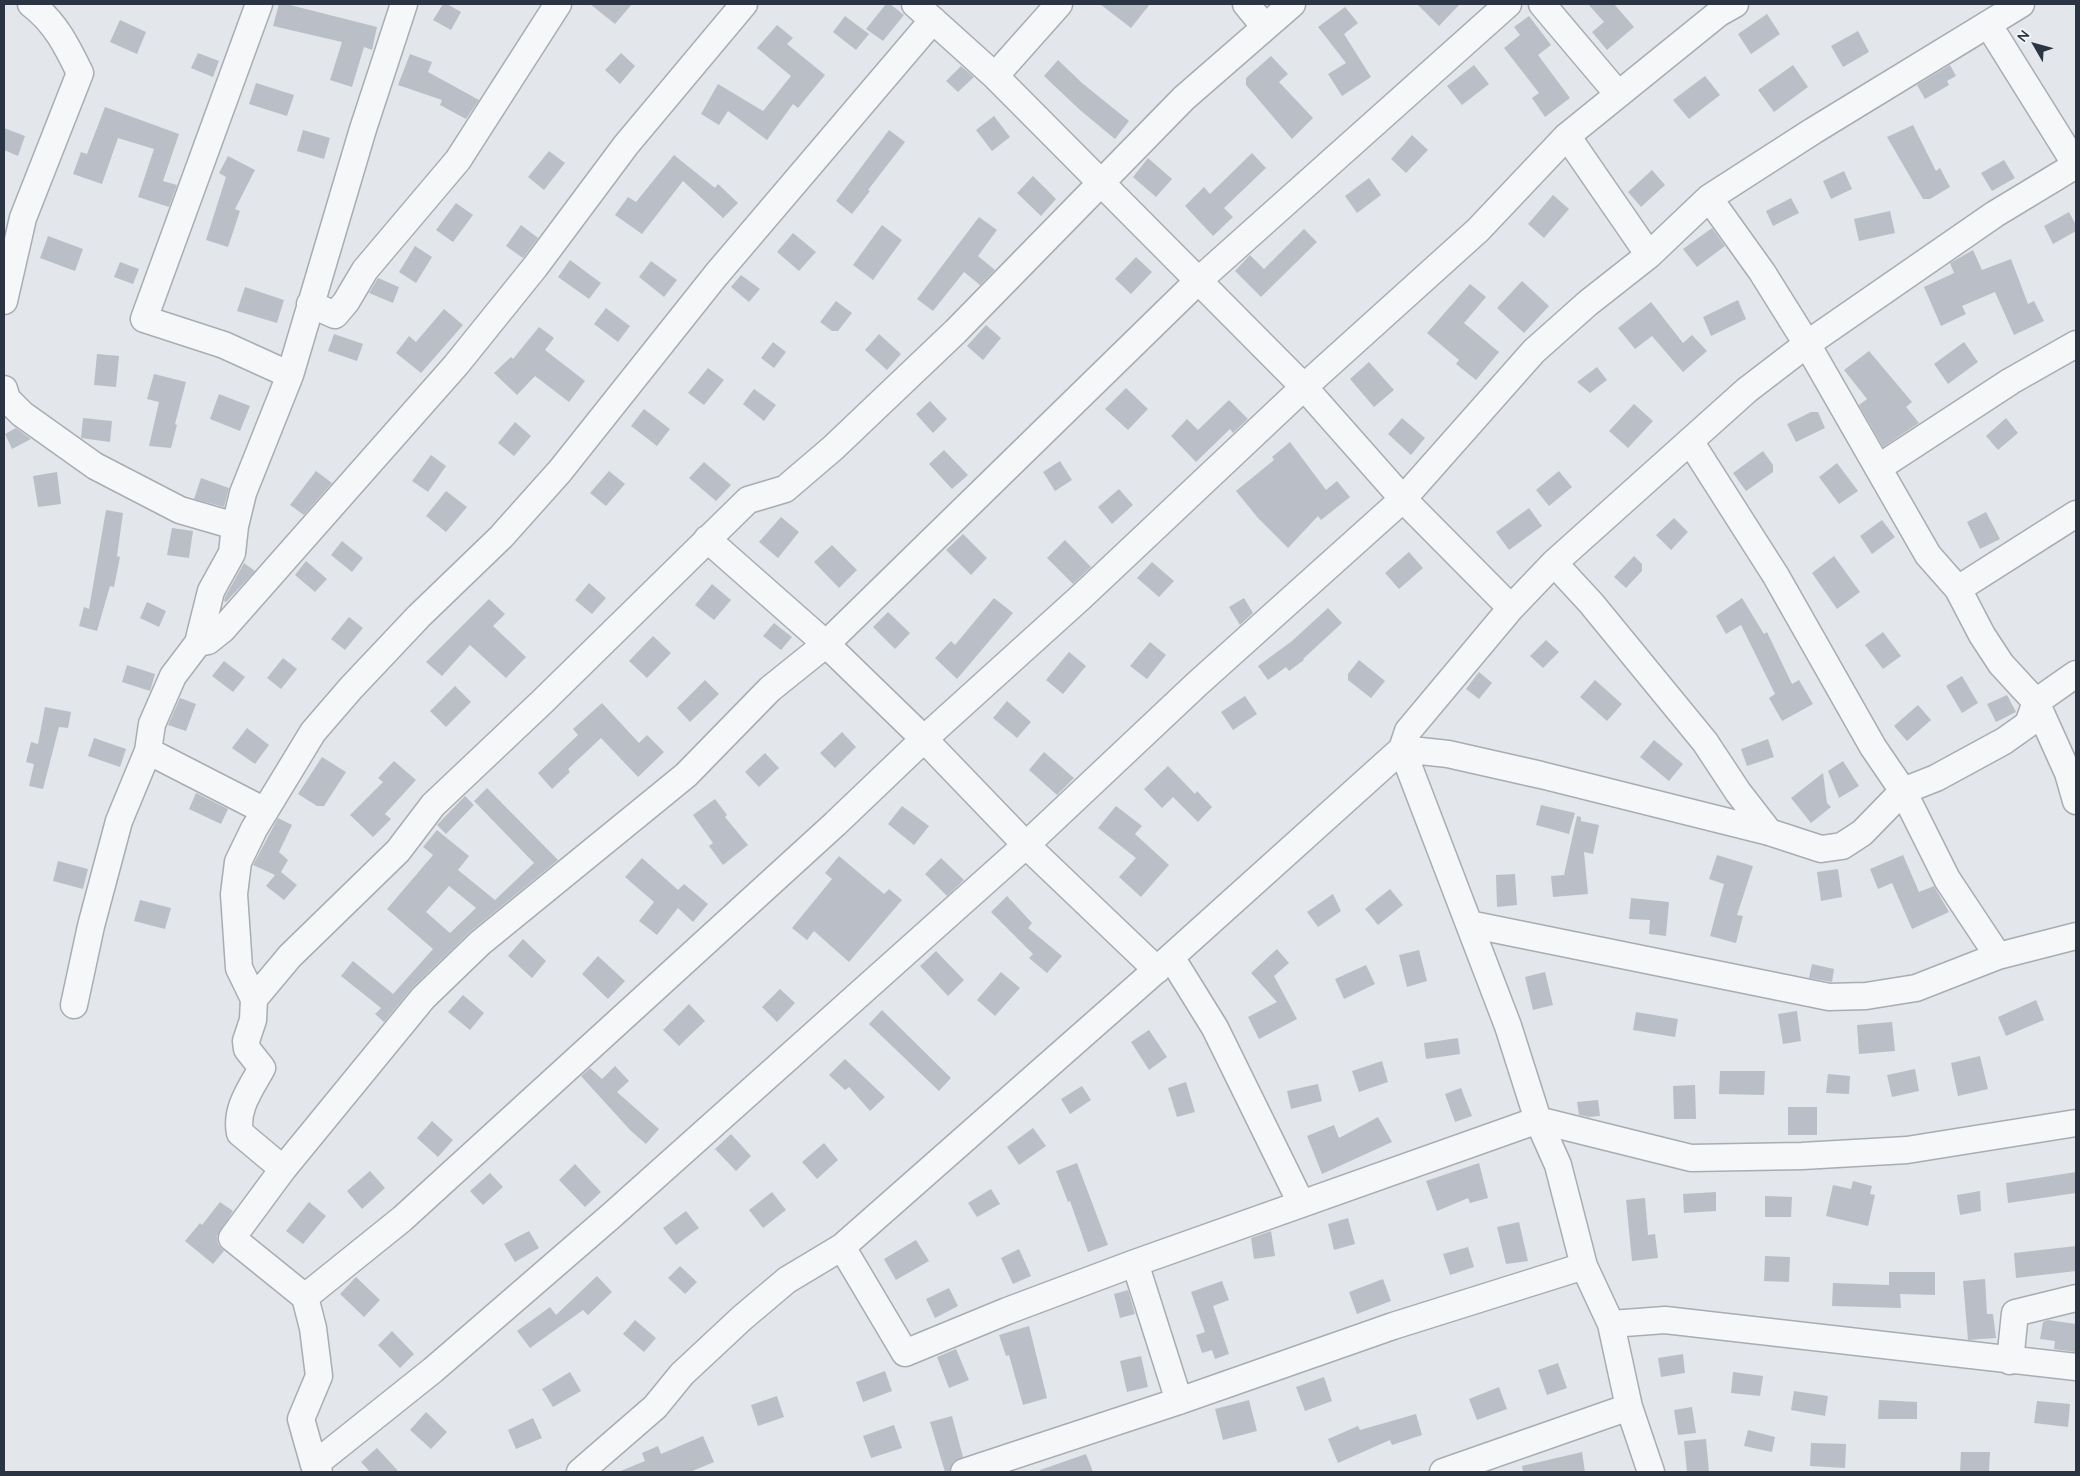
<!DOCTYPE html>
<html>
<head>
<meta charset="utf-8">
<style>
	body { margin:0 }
	#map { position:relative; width:2080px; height:1476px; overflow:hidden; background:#e3e6ea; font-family:Quicksand,sans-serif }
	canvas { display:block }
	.frame { position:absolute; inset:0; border:5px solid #2b3442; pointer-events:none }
	.north { position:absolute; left:2010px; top:20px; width:50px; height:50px; -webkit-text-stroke:4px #f2f5f8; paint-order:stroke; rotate:308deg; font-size:14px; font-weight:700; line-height:20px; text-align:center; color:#2b3442 }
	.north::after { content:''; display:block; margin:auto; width:18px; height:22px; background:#2b3442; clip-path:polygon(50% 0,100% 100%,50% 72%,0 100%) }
</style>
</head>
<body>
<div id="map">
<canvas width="2080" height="1476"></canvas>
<div class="frame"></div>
<div class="north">N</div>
</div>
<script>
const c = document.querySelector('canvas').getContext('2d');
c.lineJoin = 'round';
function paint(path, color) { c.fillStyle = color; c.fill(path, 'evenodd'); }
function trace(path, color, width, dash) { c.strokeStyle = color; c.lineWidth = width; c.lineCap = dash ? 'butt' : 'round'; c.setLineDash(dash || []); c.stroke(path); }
const building = new Path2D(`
	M279 4H286L377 27 372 50 364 47 352 87 330 80 342 42 273 26Z
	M443 4H447L461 12 451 30 433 20Z
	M590 4H632L615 24Z
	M886 4H890L904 15 883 41 866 29Z
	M1100 4H1150L1131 28Z
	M1417 4H1460L1439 26Z
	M1588 4H1614L1634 27 1607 50 1592 32 1604 22Z
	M1345 7 1358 23 1344 34 1371 77 1342 96 1328 74 1346 63 1318 27Z
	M1767 14 1780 34 1751 54 1738 34Z
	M845 16 869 34 856 50 833 32Z
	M1529 16 1551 45 1538 55 1570 98 1545 117 1532 98 1539 93 1504 48 1520 35 1514 27Z
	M120 20 146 32 137 54 110 42Z
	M777 25 793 38 787 44 825 75 798 108 793 104 767 140 728 111 719 125 701 114 718 84 763 111 791 76 757 48Z
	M1858 31 1869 52 1843 67 1831 46Z
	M198 53 219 61 213 77 191 68Z
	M621 53 635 66 620 84 605 70Z
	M410 54 432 62 428 72 479 100 466 119 440 105 442 100 398 85Z
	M1271 56 1288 74 1279 82 1313 118 1292 139 1246 85V78Z
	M1058 60 1082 83 1129 121 1115 139 1080 110 1044 76Z
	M1474 65 1489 84 1462 105 1447 86Z
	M1793 65 1808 87 1774 112 1758 90Z
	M1950 65 1956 76 1947 81 1949 85 1925 99 1917 85Z
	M961 66 974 77 958 92 946 81Z
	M1705 76 1720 95 1689 119 1673 100Z
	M256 83 294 95 287 116 249 104Z
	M105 107 179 134 163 181 177 185 169 207 138 197 154 149 118 138 102 184 73 174 81 152 87 154Z
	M994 116 1010 137 992 151 976 130Z
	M1913 125 1936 171 1940 168 1950 187 1930 199H1923L1887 137Z
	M4 128 25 136 18 156 4 150Z
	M303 130 330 138 324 159 297 151Z
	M889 130 905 142 868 190 870 191 852 214 836 201Z
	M1412 135 1428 150 1406 173 1391 159Z
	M549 151 565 163 544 190 528 177Z
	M1252 153 1266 168 1224 208 1233 217 1213 236 1185 206 1204 187 1210 194Z
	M674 155 715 188 718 184 738 203 723 218 683 181 642 234 615 215 628 197 636 202Z
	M228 156 255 170 235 209 240 211 228 247 206 240 226 177 219 173Z
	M1148 158 1172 179 1156 197 1133 177Z
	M2004 160 2015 178 1992 191 1981 173Z
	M1652 170 1665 185 1641 207 1628 192Z
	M1844 171 1852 189 1831 199 1823 181Z
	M1033 176 1056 199 1041 216 1017 193Z
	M1369 178 1381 195 1357 213 1345 196Z
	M1553 195 1569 209 1544 238 1528 224Z
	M1791 198 1799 213 1773 226 1766 211Z
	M456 203 473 215 453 242 436 230Z
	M1890 211 1895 233 1859 241 1854 219Z
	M2069 212 2076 225V231L2053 244 2044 226Z
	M979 217 997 230 978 256 995 270 980 285 964 272 933 311 917 299Z
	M521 225 538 238 523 258 506 246Z
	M882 225 902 240 873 280 853 265Z
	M1712 228 1725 246 1697 267 1683 249Z
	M1304 229 1317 242 1261 297 1235 271 1250 255 1264 269Z
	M793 233 816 252 799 271 777 252Z
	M48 236 83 249 75 271 40 258Z
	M415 246 432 257 416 283 399 272Z
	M1973 250 1982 270 2011 259 2028 304 2034 301 2044 321 2014 335 1995 292 1962 306 1966 314 1941 326 1924 287 1954 273 1950 263Z
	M1136 257 1152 272 1131 294 1115 279Z
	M570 260 601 283 589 299 558 277Z
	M651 261 677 280 664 297 639 277Z
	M120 262 139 269 133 284 114 277Z
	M741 275 760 289 749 302 731 287Z
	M378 278 399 287 393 303 369 293Z
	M1522 281 1549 306 1524 333 1497 308Z
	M1470 284 1486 297 1464 323 1499 352 1476 380 1456 364 1459 360 1427 333Z
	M245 287 284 300 277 323 237 311Z
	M1738 300 1746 319 1711 336 1703 317Z
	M836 301 852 313 838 331H832L820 322Z
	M1651 302 1683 343 1692 335 1707 351 1683 372 1652 336 1635 349 1618 328Z
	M606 308 630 326 618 342 594 324Z
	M444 309 463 325 421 373 396 353 409 336 416 342Z
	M986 325 1001 338 983 360 967 346Z
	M539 327 554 338 545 350 585 381 569 402 535 376 517 395 494 373 511 357 513 359Z
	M334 334 363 344 357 361 328 351Z
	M879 334 901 354 887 370 865 350Z
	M773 342 786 352 774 368 761 358Z
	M1964 342 1978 362 1948 384 1934 364Z
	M1869 351 1912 402 1906 407 1919 423 1883 447 1859 405 1867 399 1844 370Z
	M97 354 119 356 116 387 94 385Z
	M1369 362 1394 390 1374 407 1350 379Z
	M1597 367 1607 380 1590 393 1577 382Z
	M708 368 724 380 704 405 688 393Z
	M154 374 186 382 175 424 177 425 171 448 149 446 159 402 147 399Z
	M1126 388 1148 409 1128 430 1105 409Z
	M754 389 776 405 764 421 743 404Z
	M219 394 250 406 240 431 210 419Z
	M1229 400 1248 419 1233 433 1230 429 1196 462 1171 436 1187 419 1198 430Z
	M930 401 947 419 933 433 916 414Z
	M1634 404 1653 421 1628 448 1609 431Z
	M644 409 670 429 657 446 631 426Z
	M1811 412H1818L1825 428 1796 442 1787 424Z
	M83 418 112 421 110 442 81 438Z
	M1402 418 1425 438 1411 455 1388 434Z
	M2006 418 2018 433 1998 450 1986 436Z
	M515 422 531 436 514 456 498 443Z
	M16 428 31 439 12 449 5 434Z
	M1290 442 1326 490 1337 481 1350 497 1321 520 1318 516 1288 548 1258 518 1236 491 1274 460 1272 457Z
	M944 450 968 475 952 489 929 464Z
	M1763 451 1773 465V472L1746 491 1733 473Z
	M431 455 446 466 428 492 412 481Z
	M1060 461 1072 480 1055 491 1043 472Z
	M704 462 731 485 716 501 689 478Z
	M1837 463 1858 491 1839 504 1819 477Z
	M316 471 332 483 304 515 290 505Z
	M609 471 625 484 606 506 590 493Z
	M1559 471 1572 487 1549 506 1536 490Z
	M57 472 61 504 38 507 33 476Z
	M201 478 229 488 224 507 194 499Z
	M1119 489 1133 505 1112 524 1098 507Z
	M446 491 467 507 446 532 426 516Z
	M1529 508 1542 526 1509 550 1496 532Z
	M106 510 123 513 117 556 120 557 114 587 110 586 97 631 79 626 84 607 89 609Z
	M1986 512 2000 539 1980 549 1967 522Z
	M781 517 799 532 778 558 759 542Z
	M1674 518 1688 532 1671 550 1656 535Z
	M1882 520 1895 537 1872 554 1860 536Z
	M172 528 193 531 189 558 167 555Z
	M963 534 987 558 971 575 946 550Z
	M1065 540 1091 567 1073 584 1047 558Z
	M342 541 363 558 352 572 331 555Z
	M832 545 857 570 839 588 814 562Z
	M1409 552 1423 568 1399 589 1385 573Z
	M1634 556 1642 564V571L1626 588 1614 577Z
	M1834 556 1860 592 1837 609 1812 573Z
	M306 561 327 579 315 592 295 575Z
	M1152 562 1174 581 1159 597 1137 578Z
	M244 563 255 571 226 602 224 601 225 597Z
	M589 583 606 598 592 614 575 600Z
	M712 584 731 600 714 620 695 605Z
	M994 598 1013 613 957 679 935 658 951 641 955 645Z
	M1244 598 1253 613 1240 625 1229 607Z
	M1742 598 1764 634 1767 632 1792 684 1799 680 1813 704 1782 721 1769 698 1775 694 1741 625 1726 634 1716 616Z
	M489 599 505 614 493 626 526 657 506 678 470 645 442 676 426 662Z
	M147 602 166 611 159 627 140 618Z
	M1328 608 1342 623 1303 659 1304 660 1289 671 1286 667 1268 680 1258 666 1292 641Z
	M888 612 910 633 895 649 873 627Z
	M349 617 363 628 345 650 331 639Z
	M774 623 792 637 781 650 763 636Z
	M1883 632 1901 656 1883 669 1865 645Z
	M653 636 671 653 647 678 629 661Z
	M1546 640 1559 652 1543 668 1530 656Z
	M1150 642 1166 655 1147 679 1130 666Z
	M1069 652 1086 666 1063 694 1046 680Z
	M283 658 297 669 281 689 267 678Z
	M1359 660 1385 681 1371 698 1348 680V674Z
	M224 661 245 677 233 692 212 676Z
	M127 665 155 674 150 691 122 682Z
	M1479 672 1492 683 1479 699 1466 689Z
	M1962 676 1978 703 1962 713 1946 686Z
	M705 680 719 694 690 722 677 708Z
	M1595 680 1622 704 1607 721 1580 697Z
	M455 686 471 702 446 727 430 711Z
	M2007 695 2016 712 1996 722 1987 704Z
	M1245 696 1257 714 1233 730 1221 712Z
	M180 698 196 704 186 731 168 725Z
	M1007 701 1031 722 1017 738 993 718Z
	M602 703 639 743 647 735 664 752 638 777 601 738 568 769 570 772 552 789 538 773 578 735 573 729Z
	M1918 705 1931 720 1907 741 1894 726Z
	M45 707 71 712 68 728 59 727 43 789 29 786 34 764 26 762 31 742 38 744Z
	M247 728 269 745 255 764 232 748Z
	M842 732 856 747 835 768 820 753Z
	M94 738 126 749 120 767 88 756Z
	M1768 739 1774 757 1747 766 1741 749Z
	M1654 740 1683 764 1669 781 1640 757Z
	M1044 752 1074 778 1057 795 1029 770Z
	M765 753 779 768 759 787 745 772Z
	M322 757 346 772 324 806H317L298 794Z
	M394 761 416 780 385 814 391 819 373 837 350 815 383 782 378 778Z
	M1843 761 1859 786 1839 798 1828 771Z
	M1168 766 1195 794 1197 791 1212 807 1198 822 1173 797 1162 808 1144 789Z
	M1823 773 1827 803 1831 807 1811 823 1791 798Z
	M487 788 558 860 470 932 413 987 384 1022 375 1014 381 1008 341 976 353 961 393 994 433 949 387 909 433 855 423 847 437 830 469 856 458 870 495 900 534 863 474 801ZM449 886 476 908 450 933 426 912Z
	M196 793 228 809 221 824 189 809Z
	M465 796 474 805 446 834 437 825Z
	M715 799 727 815 725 817 748 845 723 865 709 846 713 843 693 815Z
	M1541 805 1575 813 1569 834 1536 825Z
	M902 806 929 826 914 845 888 824Z
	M1116 806 1142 826 1135 834 1169 865 1141 897 1119 877 1136 858 1098 828Z
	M1577 816 1581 817V821L1599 825 1593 854 1584 852 1588 894 1553 897 1551 876 1564 875Z
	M278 818 292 825 279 852 288 860 281 872 297 885 284 900 266 886 275 875 253 865Z
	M1717 855 1753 866 1737 915 1743 916 1736 943 1710 936 1724 884 1709 879Z
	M1903 855 1919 892 1934 886 1949 912 1912 929 1892 883 1878 889 1870 869Z
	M839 856 884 894 889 889 902 900 849 962 814 931 807 940 792 928 832 879 825 873Z
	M642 858 678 890 684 884 708 904 693 922 678 908 657 935 639 921 654 902 625 877Z
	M941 858 964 880 947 896 925 874Z
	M58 861 88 869 83 889 53 881Z
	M1838 869 1842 897 1821 901 1817 872Z
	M1515 874 1517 905 1497 907 1496 875Z
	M1390 889 1403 905 1378 925 1365 909Z
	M1333 894 1341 911 1318 927 1307 912Z
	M1007 896 1032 923 1028 928 1062 956 1047 973 1029 958 1033 954 991 912Z
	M1631 898 1669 902 1666 936 1649 934 1650 920 1629 919Z
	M140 900 171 908 165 929 134 921Z
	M523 939 546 961 532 978 508 956Z
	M1277 949 1289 963 1274 976 1297 1019 1259 1039 1248 1017 1277 1002 1251 973Z
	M1419 950 1427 981 1407 987 1399 955Z
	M936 951 964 980 948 996 920 966Z
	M598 956 625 981 608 999 582 974Z
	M1812 964 1834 969 1832 982 1809 978Z
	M1366 965 1375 984 1344 999 1335 979Z
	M1001 972 1020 988 995 1016 977 1000Z
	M1545 972 1553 1005 1533 1010 1525 977Z
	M780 989 795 1003 777 1022 762 1007Z
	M463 995 484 1013 470 1030 448 1012Z
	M2036 1000 2044 1020 2006 1036 1998 1017Z
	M689 1004 705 1021 679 1046 663 1030Z
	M882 1010 951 1078 939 1091 869 1024Z
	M1797 1011 1801 1041 1783 1044 1778 1014Z
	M1636 1012 1678 1019 1675 1037 1633 1030Z
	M1892 1022 1895 1051 1859 1054 1857 1025Z
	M1149 1030 1167 1057 1149 1070 1131 1042Z
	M1458 1038 1460 1054 1426 1059 1424 1043Z
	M1980 1056 1988 1089 1958 1096 1951 1063Z
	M845 1059 885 1097 870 1111 849 1087 845 1090 829 1075Z
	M1382 1061 1388 1082 1359 1092 1352 1071Z
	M615 1066 629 1081 617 1092 659 1129 646 1144 630 1130 581 1076 590 1068 602 1079Z
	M1915 1069 1919 1091 1892 1097 1887 1075Z
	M1720 1071H1765L1764 1095 1719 1094Z
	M1828 1074 1850 1076 1849 1094 1826 1093Z
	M1186 1082 1195 1112 1177 1117 1168 1088Z
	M1318 1084 1322 1101 1291 1109 1287 1091Z
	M1695 1085 1696 1119H1674L1673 1086Z
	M1082 1086 1091 1100 1070 1114 1061 1099Z
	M1461 1088 1472 1116 1455 1122 1445 1094Z
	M1598 1100 1600 1116 1589 1117 1579 1115 1577 1102Z
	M1788 1107H1817V1135H1788Z
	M1378 1117 1392 1142 1322 1174 1307 1136 1334 1125 1339 1138Z
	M432 1121 453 1140 438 1157 417 1138Z
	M1033 1128 1046 1146 1019 1165 1007 1147Z
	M731 1134 751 1156 736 1171 715 1149Z
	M824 1143 838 1160 817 1179 802 1162Z
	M1077 1163 1108 1245 1088 1252 1070 1201 1068 1202 1056 1171Z
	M1479 1163 1488 1198 1470 1203 1468 1198 1437 1211 1426 1181Z
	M575 1164 601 1192 585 1207 559 1180Z
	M370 1171 385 1188 362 1209 347 1191Z
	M2076 1172V1193L2008 1203 2006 1183Z
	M490 1173 503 1187 483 1205 470 1191Z
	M1853 1181 1872 1186 1870 1194 1875 1195 1868 1226 1826 1216 1833 1185 1851 1189Z
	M991 1189 1000 1204 977 1217 968 1203Z
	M1980 1191 1981 1211 1960 1215 1957 1195Z
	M772 1192 786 1210 763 1228 749 1210Z
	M1716 1192V1211L1684 1213 1683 1194Z
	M1765 1196 1792 1197 1791 1217H1765Z
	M1645 1198 1648 1235 1655 1234 1658 1258 1632 1261 1626 1200Z
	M220 1202 233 1211 217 1236 218 1244 224 1251 213 1264 185 1241 200 1223 202 1225Z
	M309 1202 326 1216 303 1244 286 1231Z
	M686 1211 699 1228 676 1245 663 1228Z
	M1348 1218 1355 1244 1334 1250 1328 1224Z
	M1519 1222 1528 1261 1506 1264 1497 1227Z
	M529 1231 539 1248 515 1262 504 1244Z
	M1271 1231 1275 1256 1254 1259 1251 1238Z
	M916 1240 929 1261 896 1280 884 1259Z
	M2076 1246V1271L2016 1278 2014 1253Z
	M1468 1247 1474 1267 1450 1275 1443 1254Z
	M1019 1249 1031 1276 1013 1284 1001 1258Z
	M1765 1256 1790 1257 1789 1282 1764 1281Z
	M680 1266 697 1282 685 1294 668 1278Z
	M1889 1272H1935V1295L1900 1294 1901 1308 1832 1306 1833 1283 1889 1285Z
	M597 1276 612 1292 588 1315 583 1310 530 1348 517 1331 550 1307 556 1315Z
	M356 1277 380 1300 364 1317 340 1294Z
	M1383 1279 1391 1301 1357 1314 1349 1292Z
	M1985 1279 1987 1314H1993L1996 1338 1968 1340 1963 1281Z
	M1222 1281 1229 1300 1213 1306 1229 1354 1215 1359 1212 1350 1202 1353 1196 1335 1205 1332 1191 1292Z
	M949 1288 958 1306 935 1318 926 1299Z
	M1128 1290 1135 1314 1120 1318 1114 1294Z
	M635 1320 656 1338 644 1352 623 1334Z
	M2048 1320 2076 1324 2075 1352 2054 1349 2055 1341 2040 1339 2043 1322Z
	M1029 1326 1047 1398 1023 1405 1009 1355 1006 1356 999 1335Z
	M392 1331 414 1354 400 1368 378 1345Z
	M956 1349 969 1380 949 1388 937 1357Z
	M1683 1354 1685 1373 1661 1377 1658 1358Z
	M1141 1356 1148 1387 1127 1392 1120 1361Z
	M1558 1363 1567 1388 1547 1395 1538 1370Z
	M885 1371 892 1391 863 1402 856 1382Z
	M570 1372 581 1391 553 1407 542 1389Z
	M1733 1372 1763 1376 1760 1396 1731 1393Z
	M1324 1377 1332 1401 1305 1411 1296 1387Z
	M1499 1387 1507 1409 1477 1420 1469 1399Z
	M1794 1391 1828 1396 1825 1416 1791 1410Z
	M777 1396 784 1417 758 1426 751 1405Z
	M1249 1400 1257 1431 1223 1440 1215 1409Z
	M1879 1400 1917 1402V1419H1878Z
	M2037 1401 2070 1404 2068 1427 2034 1423Z
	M1692 1407 1696 1433 1678 1435 1674 1410Z
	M426 1412 447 1432 431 1449 410 1430Z
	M1416 1414 1422 1435 1392 1445 1390 1440 1338 1463 1328 1439 1358 1426 1360 1430Z
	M952 1416 963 1457 953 1462 949 1472H945L930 1422Z
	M533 1418 542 1438 516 1449 508 1430Z
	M894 1425 902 1448 871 1458 863 1436Z
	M1748 1430 1775 1437 1772 1452 1744 1446Z
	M703 1436 714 1462 690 1472H618L645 1461 642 1453 658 1446 661 1454Z
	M1706 1439 1709 1472H1687L1684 1441Z
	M1811 1443 1846 1444 1845 1468 1810 1466Z
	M377 1448 399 1472H370L361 1462Z
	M1582 1452 1585 1472H1523L1522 1466Z
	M1961 1452H1990L1989 1472H1960Z
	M1086 1454 1093 1472H1041L1040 1470Z`);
const minor = new Path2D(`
	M259 4 144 319 224 345 290 375
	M915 4 995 76 1304 387 1403 499 1511 608
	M1246 4 1265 27
	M1542 4 1618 94
	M1988 24 2076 165
	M995 76 1059 4
	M1567 136 1649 255
	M1709 198 1762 272 1807 344 1928 555 1958 589 1982 635 2001 664 2036 702 2068 773 2076 801
	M4 301 23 218 80 73C67 46 55 22 31 4
	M310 304 335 315 346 302 365 270 458 160 558 4
	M4 389 7 399 22 414 95 466 180 510 235 526
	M1690 441 1776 576 1873 747 1903 791 1947 879 1998 956
	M1878 468 2011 381 2076 344
	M707 539 826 644 924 739 1026 845 1157 970
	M1554 563 1591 603 1705 742 1738 792 1769 832
	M1958 589 2076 514
	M198 643 208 641 223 629 456 365 535 267 626 145 744 4
	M148 751 265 811
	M1469 924 1829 997 1866 996 1916 988 1998 956 2076 936
	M1171 957 1215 1028 1301 1203
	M254 999 290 956 398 851 433 805 542 702 748 500 785 489 833 448 956 331 1184 98 1292 4
	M74 1005 91 926 119 821 148 751 152 724 173 676 198 643 211 591 232 553 235 526 243 493 290 375 363 129 404 4
	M283 1169 240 1133C235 1109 251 1088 262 1068L247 1049 246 1041 253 1020 254 999 239 968 234 894 238 862 254 829 313 732 351 688 419 616 501 537 560 471 716 275 933 20
	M842 1247 905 1353 1007 1311 1135 1263 1538 1120 1691 1158 1802 1156 1907 1150 2076 1123
	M1135 1263 1179 1401
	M305 1297 402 1219 835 824 924 739 1081 597 1304 387 1478 230 1567 136 1719 13 1735 4
	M1611 1324 1665 1320 2076 1367
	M2010 1361 2015 1313 2076 1298
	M314 1465 433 1370 611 1216 1026 845 1197 684 1403 499 1534 351 1588 303 1649 255 1709 198 1813 131 2021 4
	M319 1472 314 1465 301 1419 319 1376 313 1328 305 1297 232 1238 283 1169 423 998 480 943 686 775 770 689 826 644 1198 281 1508 4
	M580 1472 655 1407 682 1374 742 1318 787 1280 842 1247 1171 957 1402 749 1408 731 1511 608 1554 563 1747 390 1807 344 1995 214 2076 165
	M964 1472 1179 1401 1393 1326 1584 1266
	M1443 1472 1629 1407
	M1651 1472 1629 1407 1611 1324 1584 1266 1558 1165 1538 1120 1508 1026 1402 749 1448 754 1541 775 1769 832 1821 849 1842 846 1862 833 1903 791 1936 778 2004 741 2028 724 2036 702 2076 674`);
paint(building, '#babfc7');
trace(minor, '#a8adb4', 29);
trace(minor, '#f5f7f9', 26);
</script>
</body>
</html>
